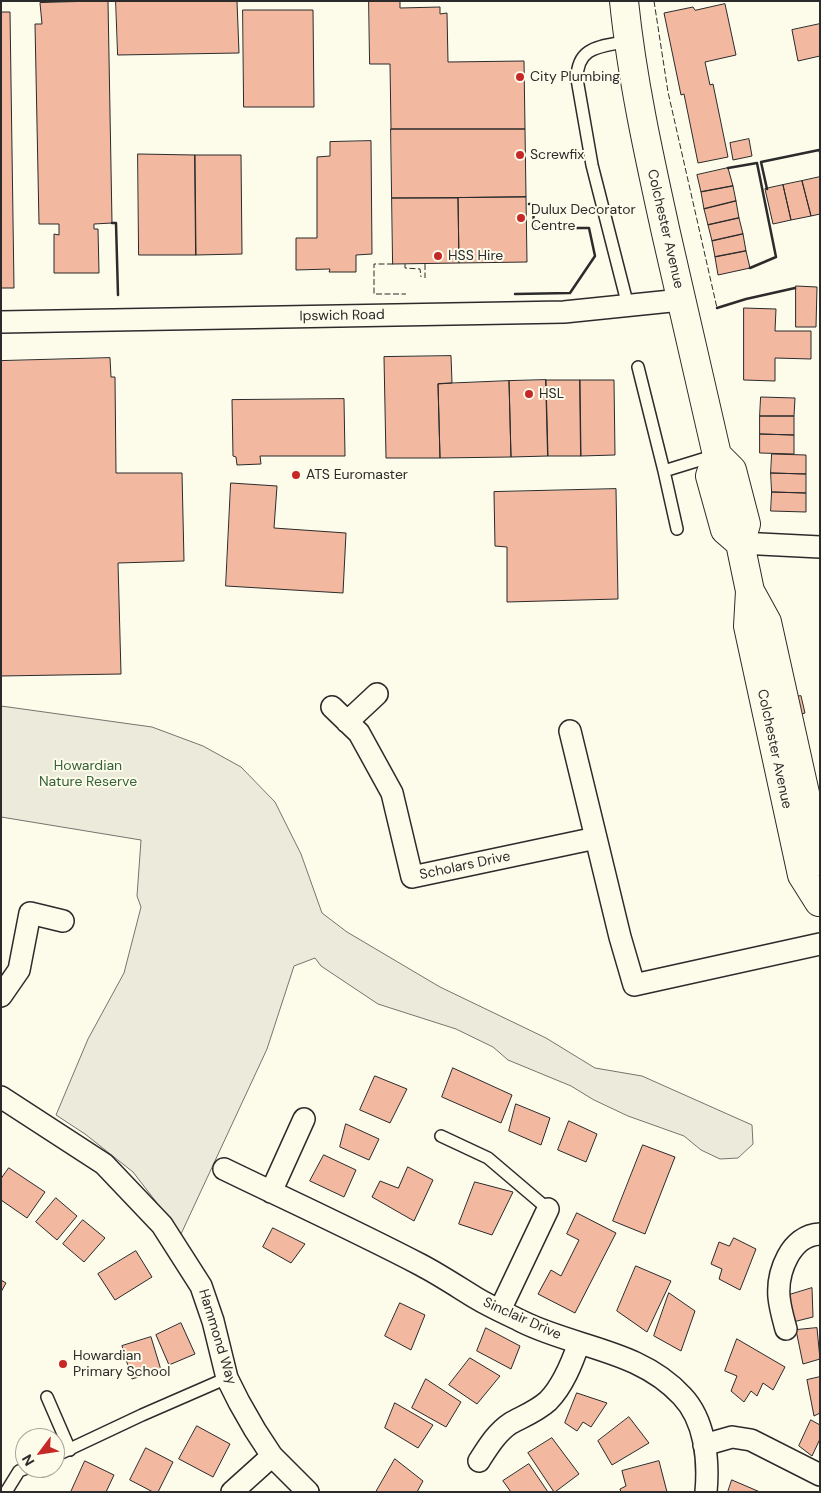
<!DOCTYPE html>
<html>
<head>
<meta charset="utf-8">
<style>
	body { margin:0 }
	#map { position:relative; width:821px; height:1493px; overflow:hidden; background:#fdfbea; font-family:"DM Sans",sans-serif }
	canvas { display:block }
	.frame { position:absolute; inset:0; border:2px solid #2b2b2b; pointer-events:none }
	.north { position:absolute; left:15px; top:1428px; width:50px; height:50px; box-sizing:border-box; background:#fdfbea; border:1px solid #a9a89e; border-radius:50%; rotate:239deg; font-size:14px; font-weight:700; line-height:20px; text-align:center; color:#2b2b2b }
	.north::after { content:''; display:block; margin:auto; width:18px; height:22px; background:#c62828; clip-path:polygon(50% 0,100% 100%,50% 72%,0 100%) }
</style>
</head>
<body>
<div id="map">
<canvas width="821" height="1493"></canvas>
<div class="frame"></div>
<div class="north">N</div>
</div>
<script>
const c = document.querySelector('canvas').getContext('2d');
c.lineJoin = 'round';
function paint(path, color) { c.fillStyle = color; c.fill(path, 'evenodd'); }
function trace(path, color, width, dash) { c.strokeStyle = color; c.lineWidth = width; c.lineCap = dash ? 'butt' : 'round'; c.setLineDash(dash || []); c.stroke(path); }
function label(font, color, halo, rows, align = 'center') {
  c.font = font + ' "DM Sans",sans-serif'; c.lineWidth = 4; c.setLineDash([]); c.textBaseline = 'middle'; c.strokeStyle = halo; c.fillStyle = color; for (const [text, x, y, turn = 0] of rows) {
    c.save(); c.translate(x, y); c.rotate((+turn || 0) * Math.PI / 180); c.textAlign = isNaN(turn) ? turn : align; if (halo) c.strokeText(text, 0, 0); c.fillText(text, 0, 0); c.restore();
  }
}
const green = new Path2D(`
	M1 706 152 727 203 746 241 767 275 802 301 854 322 913 347 932 440 987 546 1038 595 1068 642 1076 752 1125 753 1144 738 1158 720 1159 701 1150 684 1136 628 1116 594 1100 571 1086 508 1060 493 1047 456 1029 378 1004 321 966 315 958 294 966 267 1049 181 1234 133 1172 85 1134 56 1115 88 1039 124 973 141 907 137 896 141 840 1 817Z`);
const building = new Path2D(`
	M108 1 112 223 94 224V229H98L99 273H54V234L59 235V224H39L35 24H42L40 3Z
	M116 1H237L239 53 118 55Z
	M369 1H400V8L440 7V14L447 13 448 62 524 61 525 129H391L390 64H370Z
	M725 4 736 55 705 62 710 85 713 84 728 157 698 163 684 94 681 95 664 13 693 7 695 10Z
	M243 10H313L314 107H244Z
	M1 12H10L14 288H1Z
	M820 24V56L798 61 792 30Z
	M391 129H525L526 197 392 198Z
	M749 139 752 156 733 160 730 143Z
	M371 141 372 254 356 255V272H329L330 269 296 270V238H317V157L330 156V142Z
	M138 154 195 155 196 255H139Z
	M195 155H241L242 254 196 255Z
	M728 168 733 186 701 192 697 175Z
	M820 177V214L811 216 802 181Z
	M802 181 811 216 791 220 783 185Z
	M783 185 791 220 773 224 765 189Z
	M733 186 736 201 704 209 701 192Z
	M526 197 527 262 459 263 458 198Z
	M392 198H458L459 263 393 264Z
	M736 201 739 218 708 225 704 209Z
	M739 218 743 234 712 241 708 225Z
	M743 234 746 251 715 257 712 241Z
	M746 251 750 268 718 275 715 257Z
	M796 286 817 287 816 327H796Z
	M744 308 776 309 775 331H811V359L775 358V381L744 380Z
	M451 356 452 383 438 384 440 458H386L384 357Z
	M110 358 111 377H115L116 473H182L184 561 118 563 121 674 1 676V361Z
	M546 380H580L581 456H548Z
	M546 380 548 456 511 457 509 381Z
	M580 380H614L615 455 581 456Z
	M509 381 511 457 440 458 438 384Z
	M761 397 795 398 794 416H760Z
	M344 399 345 456H260L261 464 237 465 236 457 233 456 232 400Z
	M760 416H794V435L760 434Z
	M760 434 794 435V454L760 453Z
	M772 454 806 455V474L771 473Z
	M771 473 806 474V493L772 492Z
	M231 483 277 486 274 528 346 533 343 593 226 586Z
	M616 489 618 599 507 602V547L495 546 494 492Z
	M772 492 806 493V512L771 511Z
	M801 696 805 713 798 715 794 697Z
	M453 1068 512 1095 501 1123 442 1097Z
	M375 1076 407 1089 390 1123 360 1110Z
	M516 1104 550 1118 541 1145 509 1131Z
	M569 1121 597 1134 586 1162 558 1150Z
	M346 1124 379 1139 369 1160 340 1147Z
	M643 1145 675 1157 645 1234 613 1221Z
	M324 1155 356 1170 344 1197 310 1181Z
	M408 1167 433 1180 414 1221 372 1197 380 1181 398 1188Z
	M9 1168 45 1192 27 1218 1 1200V1179Z
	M475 1182 513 1192 492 1235 459 1224Z
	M56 1198 77 1216 57 1240 36 1222Z
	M577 1213 616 1233 575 1313 538 1294 551 1270 561 1276 579 1240 567 1234Z
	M83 1220 105 1238 84 1262 63 1244Z
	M273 1228 305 1244 291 1263 263 1247Z
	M734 1238 756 1249 740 1290 719 1279 722 1269 711 1264 719 1242 729 1246Z
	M136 1251 152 1277 115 1300 98 1274Z
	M636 1266 671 1281 647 1332 617 1311Z
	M1 1280 6 1283 1 1292Z
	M812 1288 813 1317 793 1322 789 1295Z
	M669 1293 695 1311 681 1351 654 1336Z
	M400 1303 425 1315 411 1350 385 1336Z
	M181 1323 195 1354 169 1365 156 1335Z
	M486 1328 520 1346 511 1369 477 1351Z
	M817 1328 820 1359 803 1364 796 1330Z
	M151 1337 161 1370 132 1379 122 1346Z
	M737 1339 785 1367 773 1390 763 1383 757 1396 751 1391 744 1402 731 1391 737 1376 725 1371Z
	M470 1358 500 1376 477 1404 449 1385Z
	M820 1377V1413L814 1416 807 1380Z
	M426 1379 461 1402 446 1427 412 1408Z
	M577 1393 607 1403 591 1427 583 1422 577 1431 565 1423Z
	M395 1403 433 1425 418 1448 385 1428Z
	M629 1417 649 1443 612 1465 598 1441Z
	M811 1420 820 1425V1439L812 1456 799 1446Z
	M197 1426 230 1444 213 1477 179 1459Z
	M552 1438 579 1474 555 1492H554L528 1453Z
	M146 1448 173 1462 158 1492H153L130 1480Z
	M395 1459 423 1481 417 1492H376Z
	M85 1461 114 1475 106 1492H71Z
	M659 1461 667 1492H621L620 1489 626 1486 622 1471Z
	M529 1464 548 1492H511L503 1481Z
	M732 1480 760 1492H728Z`);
const service = new Path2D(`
	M628 41C602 47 577 45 577 79L592 165 628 306
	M638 367 664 471 716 455
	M664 471 677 529
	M441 1136 488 1158 548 1209
	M47 1397 70 1450
	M55 1456 142 1415 227 1378
	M6 1492 19 1471 27 1468`);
const minor = new Path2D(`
	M1 322 564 312 681 300
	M740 543 820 547
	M332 707 359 733 392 793 412 877 596 838 620 937 634 985 820 944
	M347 722 377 694
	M570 731 596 838
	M1 996 19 970 30 913 63 921
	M1 1097 104 1164 162 1225 201 1286 213 1321 227 1378 239 1402 255 1430 272 1456 308 1492
	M224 1169C290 1201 356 1231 421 1265 440 1275 458 1287 476 1298 491 1307 507 1314 523 1322 576 1348 640 1350 682 1396 705 1420 709 1460 706 1492
	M271 1192 304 1119
	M500 1310 548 1209
	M786 1329C783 1318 780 1308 779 1297 777 1273 790 1235 820 1234
	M704 1445 732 1437 751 1440 820 1475
	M479 1461C488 1447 497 1432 511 1423 524 1416 537 1411 548 1401 563 1386 572 1363 579 1343
	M232 1492 272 1456`);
const tertiary = new Path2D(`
	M624 1C632 79 649 156 666 233 683 307 700 381 717 455L732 470 746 524 740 543 750 591 748 626 802 875 819 902
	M717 455 710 476 725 530 740 543
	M750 591 767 622 820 861`);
const fence = new Path2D(`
	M654 1 668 92 717 308
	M393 264H374V294H406
	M405 264V268L420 269 421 277
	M425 264V278`);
const wall = new Path2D(`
	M728 168 757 163 776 257 750 268
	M767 189 761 162 819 150 820 152
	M112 223H116L118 295
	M515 294 570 293 595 256 589 228H534L533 204H529
	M717 308 746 299 795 288`);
const markers = [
	[520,77,5,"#c62828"],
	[520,155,5,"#c62828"],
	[521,218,5,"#c62828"],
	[438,256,5,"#c62828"],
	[529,394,5,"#c62828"],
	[296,475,5,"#c62828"],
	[63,1364,5,"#c62828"]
];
const poiNames = [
	["City Plumbing",530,77],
	["Screwfix",530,155],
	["Dulux Decorator",531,210],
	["Centre",531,226],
	["HSS Hire",448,256],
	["HSL",539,394],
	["ATS Euromaster",306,475],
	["Howardian",73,1356],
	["Primary School",73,1372]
];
const streetNames = [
	["Colchester Avenue",665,229,77],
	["Ipswich Road",342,316,-1],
	["Colchester Avenue",774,749,78],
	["Scholars Drive",465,866,-12],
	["Sinclair Drive",522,1319,24],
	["Hammond Way",217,1337,73]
];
const parkNames = [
	["Howardian",88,766],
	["Nature Reserve",88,782]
];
paint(green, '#ecebdb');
trace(green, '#74746e', 1);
paint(building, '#f2b8a0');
trace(building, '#2b2b2b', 1);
trace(service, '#2b2b2b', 14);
trace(minor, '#2b2b2b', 24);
trace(tertiary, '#2b2b2b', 30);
trace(service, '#fdfbea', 11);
trace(minor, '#fdfbea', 21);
trace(tertiary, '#fdfbea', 28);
trace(fence, '#2b2b2b', 1, [6, 2.5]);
trace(wall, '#2b2b2b', 2.5);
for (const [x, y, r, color] of markers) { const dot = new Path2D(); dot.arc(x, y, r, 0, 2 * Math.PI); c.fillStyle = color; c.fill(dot); trace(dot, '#fdfbea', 2); }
label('14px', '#2b2b2b', '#fdfbea', poiNames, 'left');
label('14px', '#2b2b2b', '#fdfbea', streetNames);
label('14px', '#34623c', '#fdfbea', parkNames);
</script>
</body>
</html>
